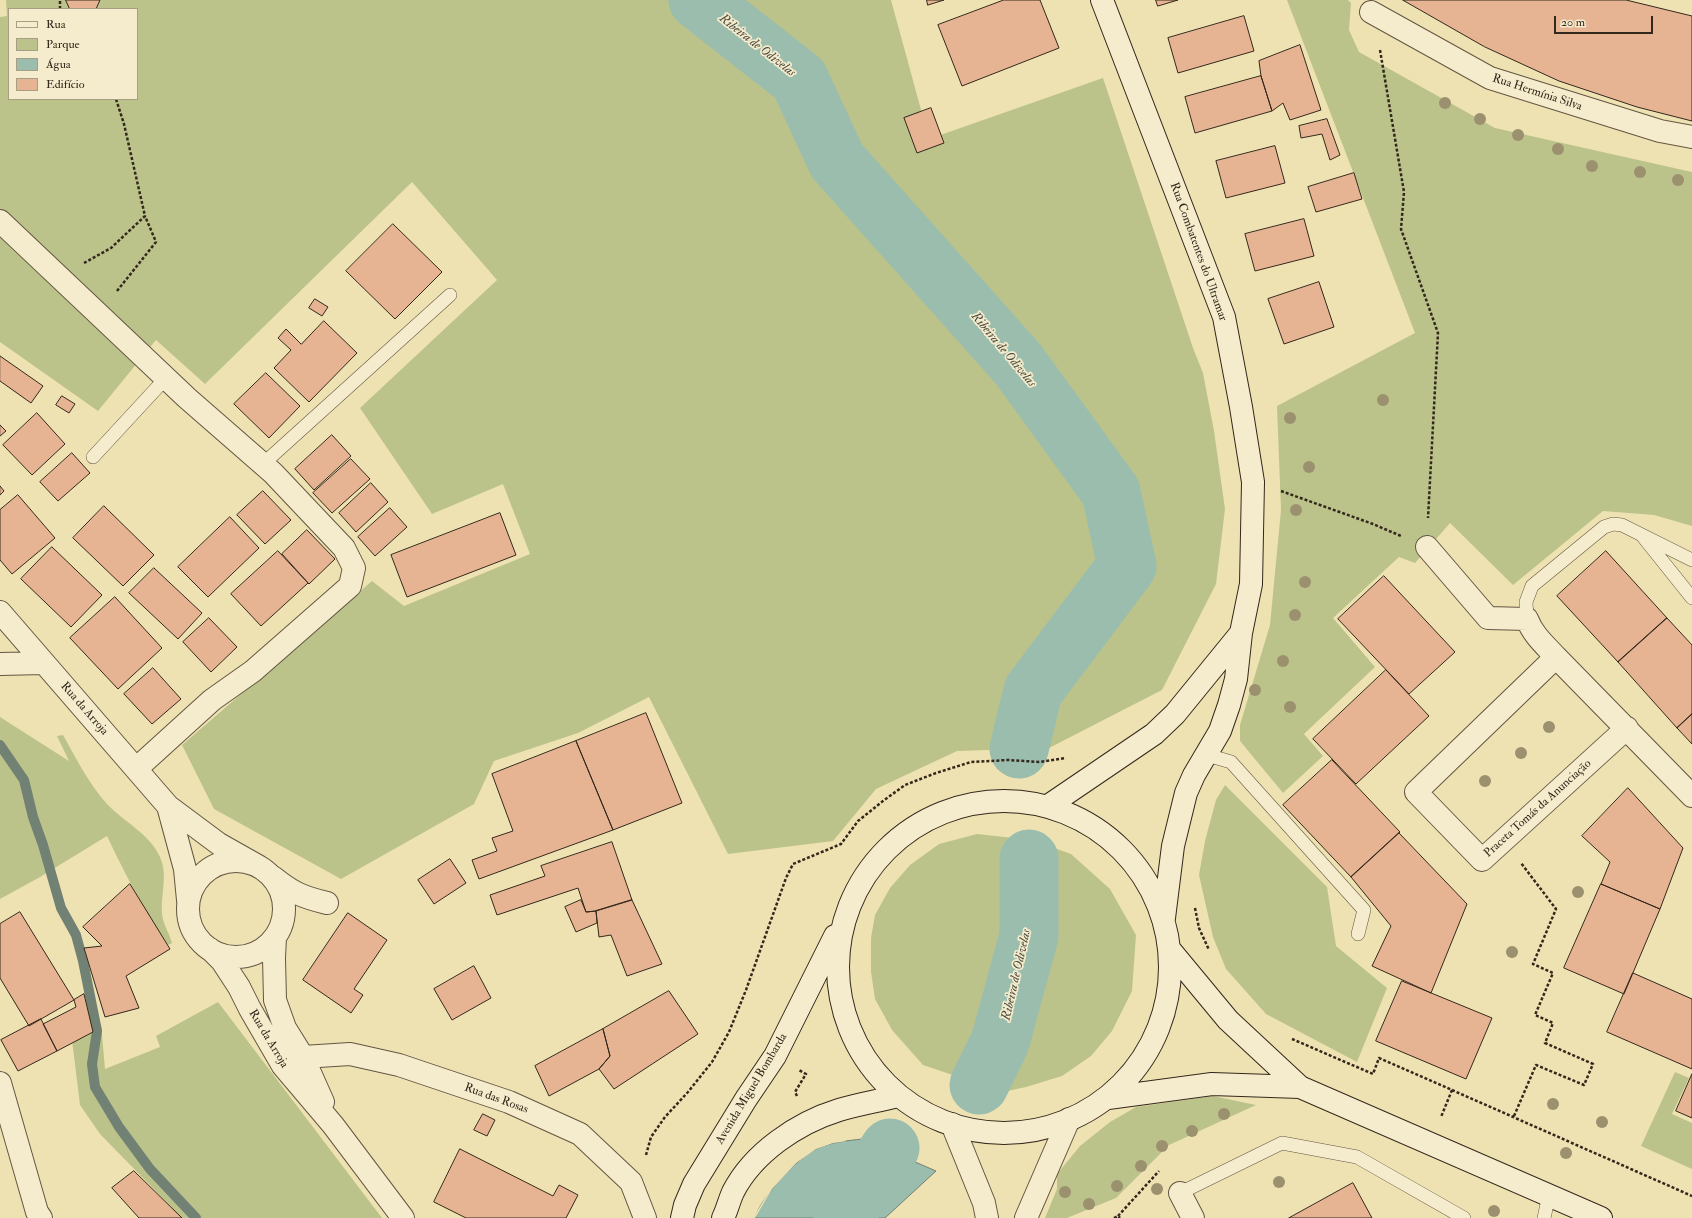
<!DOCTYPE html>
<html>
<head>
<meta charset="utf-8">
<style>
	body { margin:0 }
	#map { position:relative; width:1692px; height:1218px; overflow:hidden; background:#efe2b2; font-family:"IM FELL Double Pica",serif }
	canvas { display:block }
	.legend { position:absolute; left:8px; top:8px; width:130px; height:92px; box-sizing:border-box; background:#f5eccd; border:1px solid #a89e86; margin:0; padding:5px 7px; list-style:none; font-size:12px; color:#34281c }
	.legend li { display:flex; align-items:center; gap:8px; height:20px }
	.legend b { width:20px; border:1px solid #a89e86 }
	.scale { position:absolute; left:1554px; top:16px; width:99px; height:18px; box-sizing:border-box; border:2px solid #34281c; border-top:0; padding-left:5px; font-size:12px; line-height:14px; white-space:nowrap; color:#34281c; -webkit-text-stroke:3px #f5eccd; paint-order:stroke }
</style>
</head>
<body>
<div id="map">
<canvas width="1692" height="1218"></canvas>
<ul class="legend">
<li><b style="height:5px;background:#f5eccd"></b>Rua</li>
<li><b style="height:11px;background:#bbc38b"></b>Parque</li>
<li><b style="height:11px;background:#9abdae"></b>Água</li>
<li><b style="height:11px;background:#e6b492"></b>Edifício</li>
</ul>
<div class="scale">20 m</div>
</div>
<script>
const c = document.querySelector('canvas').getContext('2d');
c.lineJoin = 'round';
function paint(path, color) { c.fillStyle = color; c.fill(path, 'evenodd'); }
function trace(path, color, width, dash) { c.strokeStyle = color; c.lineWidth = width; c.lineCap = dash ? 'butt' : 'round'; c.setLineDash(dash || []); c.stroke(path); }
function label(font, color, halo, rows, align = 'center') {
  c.font = font + ' "IM FELL Double Pica",serif'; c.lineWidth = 3.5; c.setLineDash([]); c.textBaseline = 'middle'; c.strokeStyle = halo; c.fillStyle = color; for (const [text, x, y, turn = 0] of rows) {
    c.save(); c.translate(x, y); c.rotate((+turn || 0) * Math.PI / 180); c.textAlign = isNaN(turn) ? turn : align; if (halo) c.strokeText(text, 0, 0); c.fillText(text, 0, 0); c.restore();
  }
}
const green = new Path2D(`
	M6 0H891L929 139 1103 78 1193 348 1203 373 1214 431 1225 509 1216 584 1162 690 1049 748 957 751 876 789 833 841 728 854 649 697 578 733 494 761 474 804 341 879 214 809 182 745 372 581 404 606 530 554 503 484 432 514 360 408 497 280 412 182 205 384 156 340 98 411 0 342V17L7 16ZM9 9H137V99H9Z
	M1287 0H1348L1351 3 1349 30 1359 52 1495 128 1692 172V526L1654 515 1603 511 1513 585 1450 523 1415 563 1399 557 1333 618 1375 667 1304 734 1323 756 1283 793 1240 741V725L1270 625 1281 510 1277 406 1415 333Z
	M0 717 69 761 57 736 63 735C76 758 89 784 107 804 124 822 150 834 160 857 168 875 161 893 162 912 162 923 169 932 172 943L168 945C144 911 125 874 107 836L40 877 0 899Z
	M1225 785 1327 887 1336 946 1387 988 1357 1062 1266 1014 1226 969 1213 937 1199 875 1205 841 1216 800Z
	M977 834 1032 840 1071 854 1110 889 1136 935 1132 991 1112 1031 1091 1056 1062 1076 1026 1087 1003 1092 923 1065 892 1030 875 999 871 972V938L875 915 890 888 910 865 939 844Z
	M218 1002 382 1218H182L100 1134 80 1105 72 1040 101 1023 105 1069 160 1047 156 1036Z
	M1675 1072 1689 1078 1672 1114 1692 1123V1169L1641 1146Z
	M1213 1096 1256 1105 1169 1145 1116 1198 1067 1218H1045L1057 1189V1174L1080 1146 1110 1122 1136 1107Z`);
const water = new Path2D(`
	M862 1139 936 1171 885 1218H755C760 1198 797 1158 816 1149 830 1142 846 1141 862 1139Z`);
const pier = new Path2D(`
	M843 1140 847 1141 833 1143 816 1149 796 1163 772 1189 755 1218H753L771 1188 794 1162 815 1147 833 1141Z`);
const stream = new Path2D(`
	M0 745 24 780 33 817 43 845 61 908 76 935 83 961 97 1031 92 1064 95 1087 119 1127 150 1169 196 1218`);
const river = new Path2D(`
	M698 0 799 79 837 161 1018 364 1111 492 1127 566 1033 691 1019 749
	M979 1085 1000 1042 1029 936V859
	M843 1218 890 1148`);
const building = new Path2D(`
	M66 0H100L96 9H70Z
	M927 0H944L928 5Z
	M1004 0H1040L1059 48 962 86 938 25Z
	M1156 0H1178L1158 6Z
	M1403 0H1626L1692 16V121L1637 107 1559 81 1485 47Z
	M1244 16 1254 51 1178 73 1168 38Z
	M1300 45 1321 110 1290 120 1283 103 1272 111 1261 76 1259 61Z
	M1261 76 1272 111 1195 133 1185 97Z
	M931 108 944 143 917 153 904 118Z
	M1327 119 1340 155 1330 160 1322 134 1301 138 1299 126Z
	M1275 146 1285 183 1226 198 1216 161Z
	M1354 173 1362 199 1316 212 1308 187Z
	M1304 219 1314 256 1255 271 1245 234Z
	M393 224 442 272 395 319 346 271Z
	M1319 282 1334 327 1284 344 1268 299Z
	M315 299 328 307 322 316 309 308Z
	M324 321 357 353 309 402 274 368 291 350 278 338 286 329 301 344Z
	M0 356 43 386 31 403 0 381Z
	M266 373 300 406 269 438 234 404Z
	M62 396 75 404 69 413 56 405Z
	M37 413 65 444 32 475 3 445Z
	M0 425 6 431 0 436Z
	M332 435 351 456 314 490 295 469Z
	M72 453 90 473 58 501 40 482Z
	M351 459 370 479 332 513 313 493Z
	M371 483 388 502 356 532 339 513Z
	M0 486 4 491 0 495Z
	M263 491 291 520 265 544 237 515Z
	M18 495 55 538 12 574 0 560V510Z
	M104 506 154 555 123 586 73 538Z
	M390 508 407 527 375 556 358 537Z
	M500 513 516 555 407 597 391 555Z
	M230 517 259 548 208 597 178 567Z
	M307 530 335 559 309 584 282 554Z
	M52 547 102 595 71 627 21 579Z
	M278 551 308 583 261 626 231 594Z
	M1606 551 1667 618 1618 662 1557 596Z
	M154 568 202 613 178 639 129 593Z
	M1384 576 1455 652 1409 694 1338 619Z
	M115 597 162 648 118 689 70 638Z
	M209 618 237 647 211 672 183 642Z
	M1667 618 1692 645V714L1677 728 1618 662Z
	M153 668 181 699 152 724 124 694Z
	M1386 670 1429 716 1356 784 1313 739Z
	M646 713 682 803 613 830 576 741Z
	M1692 714V744L1677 728Z
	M576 741 613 830 479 879 472 860 497 851 492 838 513 831 492 774Z
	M1332 760 1400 832 1351 877 1283 805Z
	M1628 788 1683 848 1660 909 1601 884 1610 862 1582 836Z
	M1399 833 1467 904 1431 993 1372 966 1391 926 1351 877Z
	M612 842 632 900 596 911 586 912 578 888 497 915 490 895 545 876 541 866Z
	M450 859 466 883 434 904 418 880Z
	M130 884 170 949 126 976 139 1008 105 1017 84 948 102 946 83 927Z
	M1601 884 1660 909 1624 994 1564 968Z
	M581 900 586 912 596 911 597 923 576 932 565 907Z
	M632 900 662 964 627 976 611 935 599 937 596 911Z
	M20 912 74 1000 29 1026 0 978V924Z
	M348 913 387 940 354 989 363 995 351 1013 303 980Z
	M474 966 491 998 452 1020 434 989Z
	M1633 973 1692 999V1069L1607 1032Z
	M1402 981 1492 1018 1466 1079 1376 1041Z
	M669 991 698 1034 614 1089 599 1069 610 1056 603 1029Z
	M84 994 93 1032 57 1051 43 1024 76 1007 74 1000Z
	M41 1019 57 1051 18 1071 1 1040Z
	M603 1029 610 1056 599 1069 549 1096 535 1066Z
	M1692 1074V1118L1676 1111Z
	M483 1114 495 1120 487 1136 474 1130Z
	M460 1149 553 1196 559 1185 578 1195 566 1218H466L434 1202Z
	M134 1171 182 1218H139L112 1188Z
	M1353 1183 1372 1218H1289Z`);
const path = new Path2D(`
	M60 9V0
	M1380 50 1404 192 1401 229 1438 333 1428 518
	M84 263 111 248 145 216 124 124 116 99
	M117 291 156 242 145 216
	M1281 491 1373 524 1401 536
	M1195 908 1199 928 1209 950
	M1292 1039 1373 1074 1379 1058 1452 1090 1441 1117
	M1452 1090 1692 1196
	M797 1096 795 1092 806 1074 799 1070
	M1514 1116 1536 1065 1584 1085 1593 1064 1545 1043 1553 1023 1535 1015 1553 973 1533 964 1556 909 1521 863
	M646 1155 651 1137 665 1117 688 1092 712 1062 729 1032 746 990 786 878 793 864 841 844 858 821 883 801 905 785 936 773 971 762 1008 760 1040 762 1066 758
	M1118 1216 1159 1171
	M1114 1218 1118 1216 1120 1218`);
const lane = new Path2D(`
	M93 457 166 378
	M263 464 450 295
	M1644 538 1692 598
	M1527 619 1526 602 1532 586 1604 527 1613 524 1622 525 1692 560
	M1207 755 1231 762 1364 910 1358 934
	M1180 1193 1282 1143 1357 1157 1464 1218
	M1544 1218 1549 1195`);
const street = new Path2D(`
	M1371 12 1490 78 1660 131 1692 137
	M0 221 187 398 273 473 344 548 354 568 350 586 253 671 212 700 136 769
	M1427 547 1488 618 1527 619C1533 635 1545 645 1556 657
	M0 612 168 806 219 844 258 866
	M0 664 44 663
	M1627 728 1482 860 1416 792 1556 657 1692 796
	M168 806 185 869 188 900
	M188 909a48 48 0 1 1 96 0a48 48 0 1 1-96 0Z
	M273 877C293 893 302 897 327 903
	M275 937 274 958 275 1000 285 1028 303 1057 323 1102
	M210 949 222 961 239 987 250 1009 283 1066 333 1125 403 1218
	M303 1057 350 1054 399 1065 509 1102 580 1134 631 1182 645 1218
	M0 1083 37 1212 41 1218
	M952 1124 984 1203 987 1218
	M1180 1193 1193 1218
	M1026 1218 1069 1119`);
const secondary = new Path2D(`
	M1102 0 1224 317 1241 407 1253 482 1251 584 1241 633 1236 679 1229 705 1220 731 1194 775 1186 793 1173 846 1164 918
	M838 967a166 166 0 1 1 332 0a166 166 0 1 1-332 0Z
	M1048 806 1154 734 1175 714 1241 633
	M1170 950 1228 1020 1300 1087 1601 1218
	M1108 1098 1212 1084 1300 1087
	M682 1218 685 1205 694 1184 746 1099 775 1056 835 936
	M723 1218C727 1210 729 1201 733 1192 753 1153 797 1123 839 1110 858 1104 878 1101 898 1096`);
const trees = [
	[1445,103],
	[1480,119],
	[1518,135],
	[1558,149],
	[1592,166],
	[1640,172],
	[1678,180],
	[1383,400],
	[1290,418],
	[1309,467],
	[1296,510],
	[1305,582],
	[1295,615],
	[1283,661],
	[1255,690],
	[1290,707],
	[1549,727],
	[1521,753],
	[1485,781],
	[1578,892],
	[1512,952],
	[1553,1104],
	[1224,1114],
	[1602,1122],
	[1192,1131],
	[1162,1146],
	[1566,1153],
	[1141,1166],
	[1279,1182],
	[1117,1186],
	[1157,1189],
	[1065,1192],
	[1089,1204],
	[1494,1211]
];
const streetNames = [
	["Rua Hermínia Silva",1537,93,18],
	["Rua Combatentes do Ultramar",1198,252,70],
	["Rua da Arroja",84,709,49],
	["Praceta Tomás da Anunciação",1538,809,-42],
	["Rua da Arroja",268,1039,59],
	["Avenida Miguel Bombarda",752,1089,-59],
	["Rua das Rosas",496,1099,20]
];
const waterNames = [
	["Ribeira de Odivelas",757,46,38],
	["Ribeira de Odivelas",1003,350,50],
	["Ribeira de Odivelas",1017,975,-77]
];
paint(green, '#bbc38b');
paint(water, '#9abdae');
trace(water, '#718174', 1);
paint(pier, '#efe2b2');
trace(stream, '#718174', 10);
trace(river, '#9abdae', 59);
paint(building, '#e6b492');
trace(building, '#34281c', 1);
trace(lane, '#635642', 14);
trace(street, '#635642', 24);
trace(secondary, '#34281c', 24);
trace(path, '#34281c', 2.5, [3, 2]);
trace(lane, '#f5eccd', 13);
trace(street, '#f5eccd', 22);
trace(secondary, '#f5eccd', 22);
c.fillStyle = '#9b916f';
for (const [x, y] of trees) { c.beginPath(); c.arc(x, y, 6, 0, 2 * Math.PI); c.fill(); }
label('12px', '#34281c', '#f5eccd', streetNames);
label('italic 13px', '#4e4d40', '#f5eccd', waterNames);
</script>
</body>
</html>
